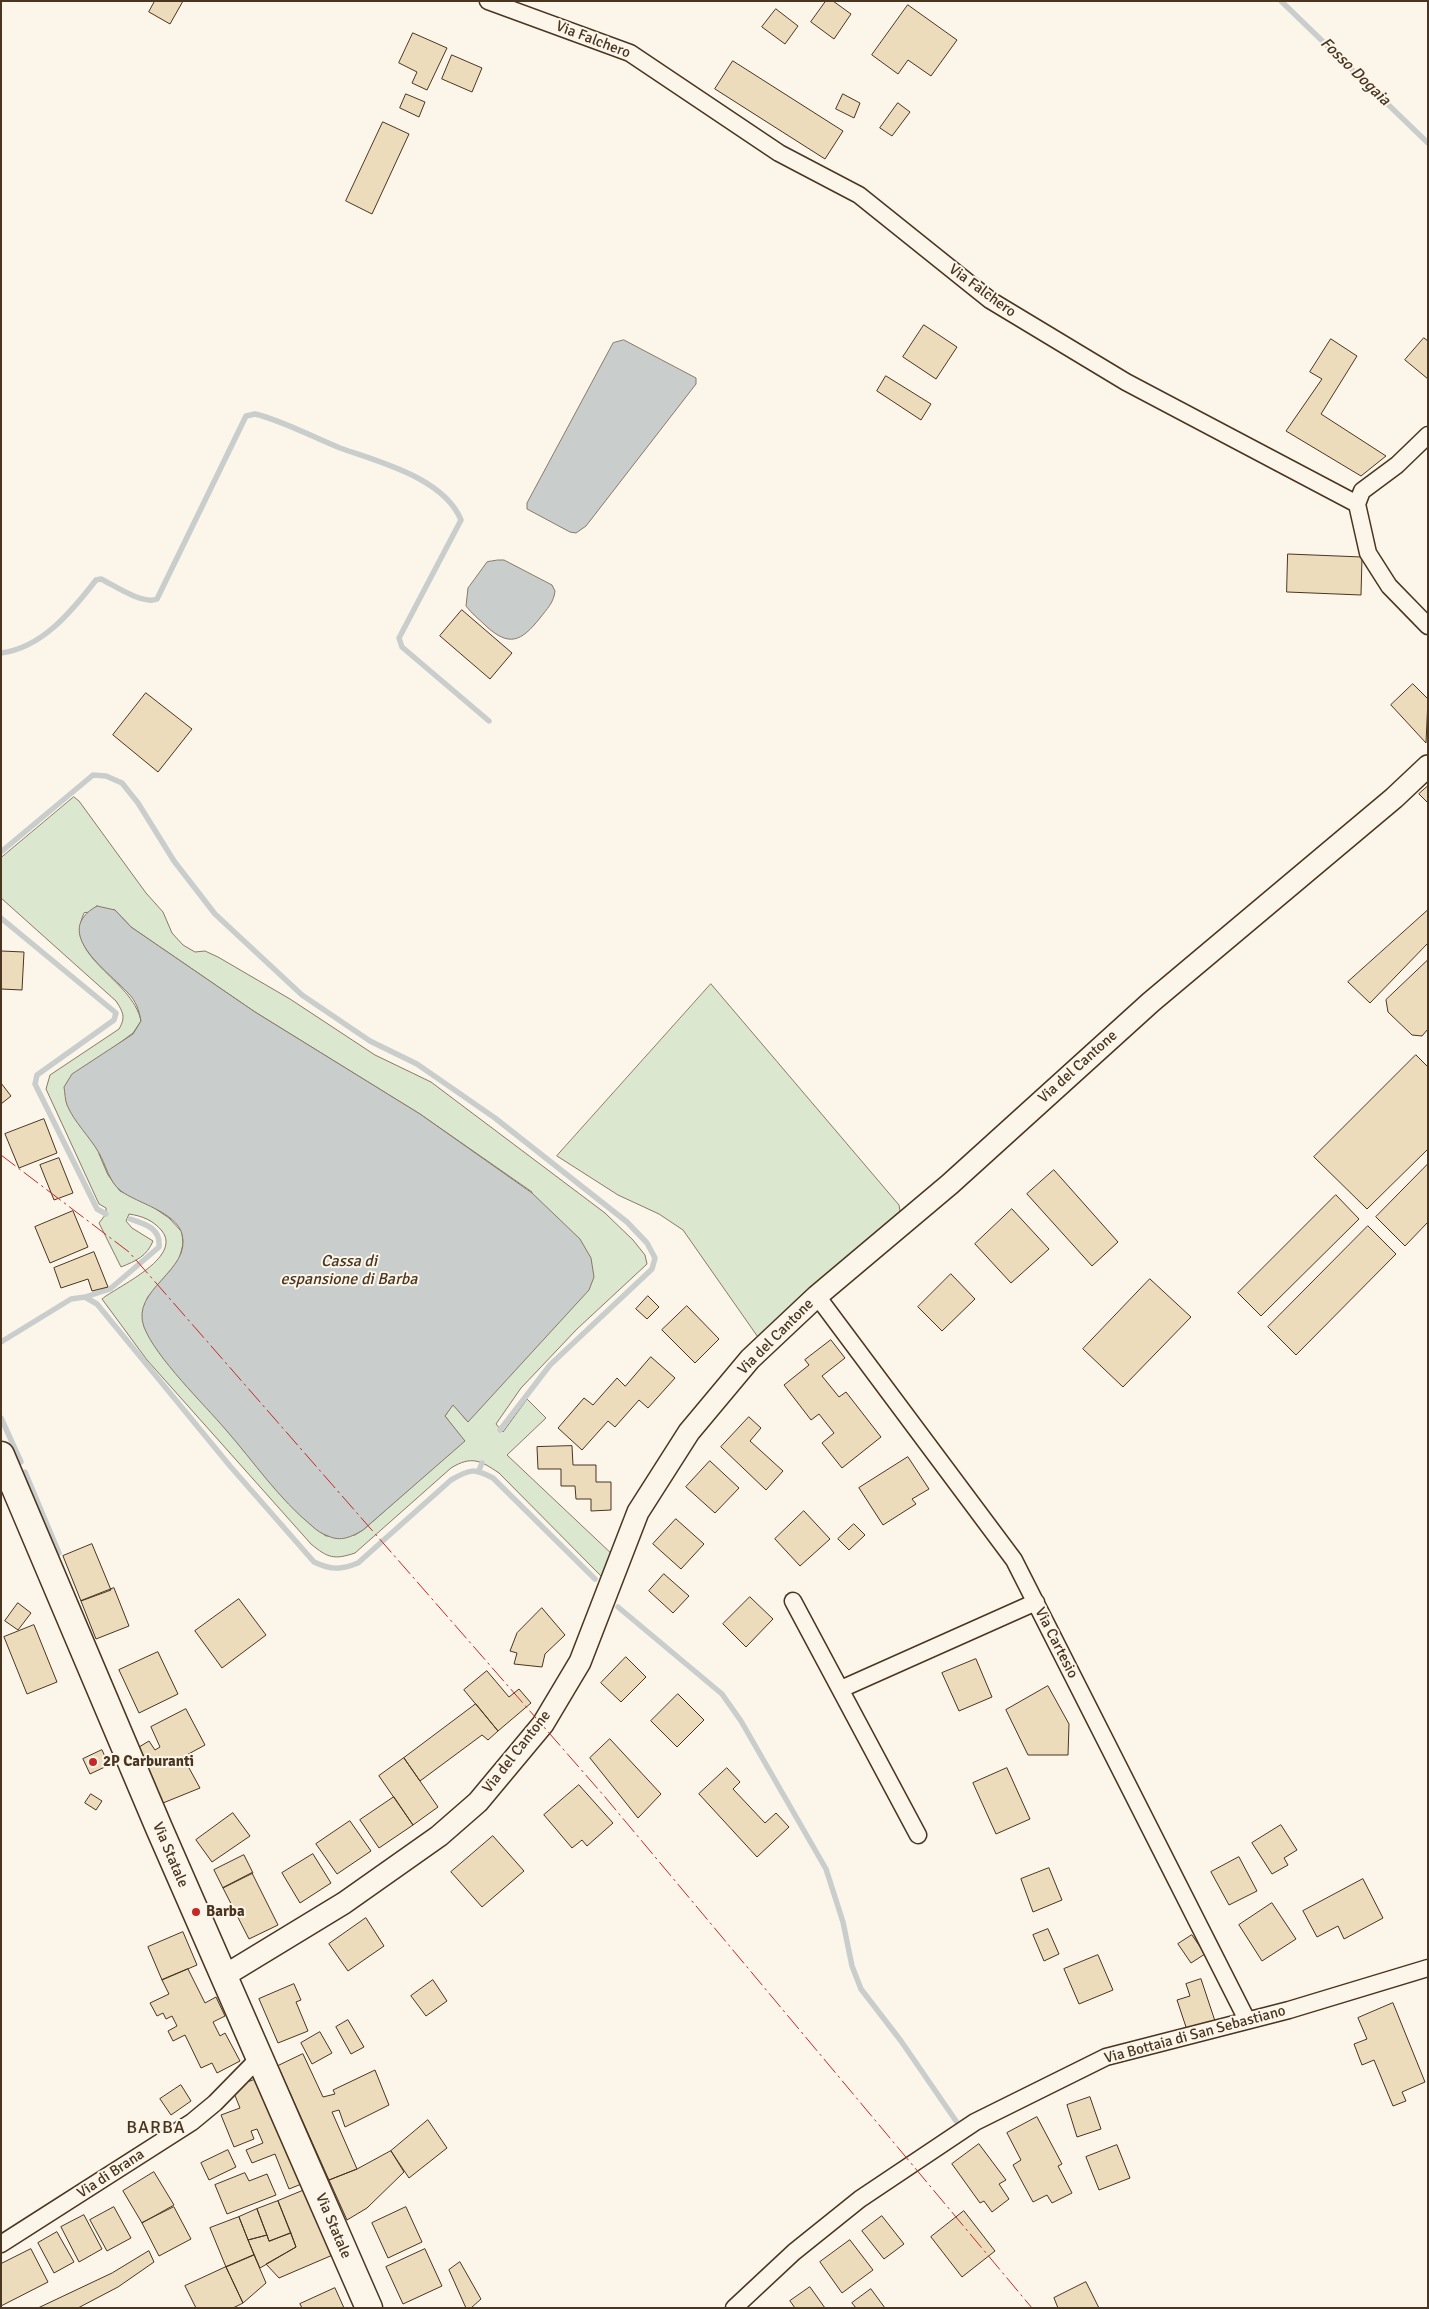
<!DOCTYPE html>
<html>
<head>
<meta charset="utf-8">
<style>
	body { margin:0 }
	#map { position:relative; width:1429px; height:2309px; overflow:hidden; background:#fbf6e9; font-family:Signika,sans-serif }
	canvas { display:block }
	.frame { position:absolute; inset:0; border:2px solid #4a3520; pointer-events:none }
</style>
</head>
<body>
<div id="map">
<canvas width="1429" height="2309"></canvas>
<div class="frame"></div>
</div>
<script>
const c = document.querySelector('canvas').getContext('2d');
c.lineJoin = 'round';
function paint(path, color) { c.fillStyle = color; c.fill(path, 'evenodd'); }
function trace(path, color, width, dash) { c.strokeStyle = color; c.lineWidth = width; c.lineCap = dash ? 'butt' : 'round'; c.setLineDash(dash || []); c.stroke(path); }
function label(font, color, halo, rows, align = 'center') {
  c.font = font + ' Signika,sans-serif'; c.lineWidth = 4; c.setLineDash([]); c.textBaseline = 'middle'; c.strokeStyle = halo; c.fillStyle = color; for (const [text, x, y, turn = 0] of rows) {
    c.save(); c.translate(x, y); c.rotate((+turn || 0) * Math.PI / 180); c.textAlign = isNaN(turn) ? turn : align; if (halo) c.strokeText(text, 0, 0); c.fillText(text, 0, 0); c.restore();
  }
}
const green = new Path2D(`
	M74 797 79 801 146 893 163 912 172 933 183 945 195 952 205 951 218 957 290 999 375 1055 431 1082 605 1213 633 1240 645 1255 647 1264 577 1329 521 1388 496 1424 503 1432 527 1399 546 1418 507 1455 614 1556 601 1576 499 1473C481 1461 472 1455 451 1468L355 1553C334 1560 328 1558 311 1544L147 1360 102 1299C116 1287 183 1258 162 1231 153 1220 142 1216 129 1214L126 1221 132 1228 153 1241C147 1256 136 1261 121 1267L99 1223 106 1214V1208L99 1204 46 1089 50 1075 119 1029C126 1017 123 1012 116 1001L1 898V858ZM115 910 131 927 255 1012 420 1114 532 1192 468 1422 453 1404 445 1416 464 1441 363 1530 355 1535 326 1536 312 1526 285 1498 159 1351 147 1298 179 1260 183 1244 182 1232 169 1218 150 1205 120 1191 108 1175 99 1154 110 1050 133 1033 141 1021C132 978 63 958 84 913Z
	M711 984 899 1205 900 1211 760 1340 683 1230 659 1214 618 1195 557 1156Z`);
const water = new Path2D(`
	M624 340 696 378V384L586 526 576 533 570 532 527 509V503L613 343Z
	M498 560H504L552 585 555 591C554 602 547 609 540 618 521 642 509 647 486 626 479 619 472 614 466 606L468 588 487 562Z
	M97 906 115 910 131 927 255 1012 420 1114 532 1193 580 1239 591 1258 594 1277 589 1290 468 1422 453 1405 445 1416 465 1441 363 1530C351 1537 341 1542 328 1536 322 1534 316 1530 312 1526 279 1499 254 1462 226 1430 204 1404 156 1358 144 1327 130 1289 192 1271 182 1234 176 1212 137 1203 121 1191 109 1182 106 1165 99 1153 90 1137 74 1122 67 1105 65 1100 65 1093 64 1087L72 1074 133 1034 141 1021C139 1010 136 1001 128 993 108 971 50 932 97 906Z`);
const stream = new Path2D(`
	M1281 1 1428 143
	M1 653C42 648 72 611 96 580L101 579C115 586 143 605 157 599L246 416 255 414C284 421 312 437 340 448 379 462 444 478 461 520L399 638 402 647 489 721
	M1 852 93 775 106 776 122 783 138 803 174 861 215 914 302 995 370 1041 417 1064 495 1118 627 1222 647 1243 655 1258 652 1269 550 1365 500 1430
	M1 918 116 1013 114 1020 37 1075 35 1084 97 1209 106 1214
	M85 1297 110 1289 159 1247C161 1228 145 1224 130 1219
	M1 1342 71 1299 85 1297 97 1304 230 1466 314 1562C331 1570 341 1570 358 1563L451 1480C470 1469 474 1468 493 1478L595 1579
	M1 1418 21 1462
	M479 1470 482 1463
	M25 1472 59 1553
	M618 1607 722 1694 741 1721 826 1869 843 1922 852 1966 861 1989 901 2041 956 2121`);
const building = new Path2D(`
	M155 1H183L170 24 149 12Z
	M826 1H833L851 14 834 39 811 22Z
	M908 5 957 40 931 76 908 60 898 74 872 55Z
	M776 9 798 26 785 44 762 27Z
	M413 33 447 48 427 90 412 83 417 72 399 63Z
	M452 55 482 68 472 92 442 79Z
	M733 61 843 131 825 159 715 89Z
	M406 94 425 102 419 117 400 108Z
	M843 94 860 103 854 118 836 109Z
	M898 103 910 112 892 136 880 128Z
	M383 122 409 134 372 214 346 201Z
	M924 325 957 347 936 379 903 357Z
	M1424 338 1428 341V379L1405 360Z
	M1331 339 1357 356 1321 414 1386 456 1361 476 1286 431 1322 379 1310 372Z
	M886 376 931 404 921 420 877 391Z
	M1288 554 1362 557 1361 595 1287 592Z
	M462 610 512 653 490 679 440 636Z
	M1413 684 1428 699 1426 743 1391 705Z
	M146 693 192 729 158 772 113 735Z
	M1428 786V803L1419 794Z
	M1428 910V943L1370 1003 1348 982Z
	M1 951 24 952 22 990 1 989Z
	M1428 960V1029L1422 1036 1412 1035 1388 1012 1386 1000Z
	M1416 1055 1428 1067V1149L1367 1209 1314 1157Z
	M1 1083 11 1096 1 1104Z
	M44 1119 57 1153 19 1168 5 1134Z
	M59 1158 73 1193 54 1200 40 1165Z
	M1428 1164V1222L1405 1246 1376 1217Z
	M1054 1170 1118 1242 1092 1266 1027 1194Z
	M1336 1195 1359 1219 1261 1316 1238 1293Z
	M1012 1209 1049 1249 1011 1283 975 1244Z
	M73 1211 88 1247 50 1263 35 1227Z
	M1368 1226 1396 1254 1296 1355 1268 1327Z
	M94 1252 108 1287 92 1291 88 1279 61 1288 54 1268Z
	M951 1274 975 1299 942 1331 918 1307Z
	M1150 1279 1191 1317 1123 1387 1083 1349Z
	M648 1296 659 1307 647 1319 636 1309Z
	M687 1306 719 1339 695 1363 662 1330Z
	M831 1340 845 1358 822 1376 839 1397 846 1392 881 1437 842 1468 822 1443 834 1433 819 1414 811 1420 784 1385 809 1365 805 1360Z
	M651 1357 675 1378 648 1408 639 1400 615 1427 608 1421 582 1450 558 1428 584 1398 593 1405 617 1378 625 1386Z
	M749 1417 761 1428 750 1441 783 1471 766 1490 721 1447Z
	M572 1446 573 1465H596V1482H611V1510L591 1511V1499H576L575 1486H561V1469H538L537 1447Z
	M908 1457 929 1489 912 1499 916 1504 883 1525 859 1488Z
	M710 1461 739 1488 715 1513 686 1487Z
	M804 1511 830 1539 800 1566 775 1539Z
	M676 1519 704 1544 681 1569 653 1544Z
	M854 1524 865 1535 849 1550 838 1539Z
	M92 1544 111 1590 81 1601 63 1556Z
	M664 1574 689 1596 673 1613 649 1591Z
	M114 1588 129 1626 96 1639 81 1601Z
	M750 1597 773 1619 746 1647 723 1624Z
	M239 1599 266 1635 222 1668 195 1631Z
	M18 1603 31 1613 18 1630 5 1621Z
	M542 1608 565 1635 545 1654 542 1667 514 1664 517 1653 510 1651 517 1633Z
	M34 1625 57 1682 27 1694 4 1637Z
	M158 1652 178 1694 139 1713 119 1670Z
	M626 1657 646 1677 621 1702 601 1683Z
	M976 1659 992 1697 959 1711 942 1673Z
	M487 1671 509 1697 519 1689 531 1703 498 1731 464 1690Z
	M1048 1686 1069 1724 1068 1755H1028L1006 1710Z
	M678 1694 704 1720 677 1747 651 1721Z
	M476 1704 498 1731 488 1740 482 1735 420 1781 404 1758Z
	M186 1709 205 1745 183 1757 200 1788 163 1803 139 1747 149 1741 155 1750 160 1747 151 1727Z
	M610 1739 661 1794 638 1818 590 1758Z
	M102 1750 109 1765 90 1774 83 1759Z
	M404 1758 438 1807 413 1825 379 1776Z
	M727 1768 740 1782 733 1789 765 1823 776 1813 789 1827 757 1857 699 1794Z
	M1007 1768 1030 1819 996 1834 973 1783Z
	M579 1785 613 1823 587 1846 582 1840 572 1848 544 1815Z
	M91 1794 102 1801 96 1810 85 1803Z
	M394 1797 413 1825 379 1848 360 1820Z
	M233 1813 250 1836 212 1862 196 1840Z
	M350 1821 371 1851 337 1874 316 1844Z
	M1281 1825 1297 1850 1284 1858 1288 1865 1272 1874 1252 1843Z
	M493 1836 524 1871 482 1907 451 1872Z
	M313 1854 331 1883 300 1903 282 1873Z
	M244 1855 253 1873 223 1888 214 1870Z
	M1239 1857 1257 1891 1229 1905 1211 1872Z
	M1049 1868 1062 1900 1033 1912 1021 1879Z
	M252 1873 278 1925 249 1939 223 1888Z
	M1363 1879 1383 1918 1344 1939 1338 1926 1317 1937 1303 1911Z
	M1272 1903 1296 1939 1262 1961 1239 1925Z
	M366 1918 384 1946 348 1971 329 1944Z
	M1048 1929 1059 1954 1044 1961 1033 1935Z
	M183 1932 197 1965 162 1980 148 1947Z
	M1192 1935 1205 1954 1191 1963 1178 1944Z
	M1098 1955 1113 1990 1079 2004 1064 1969Z
	M188 1969 205 2003 216 1997 225 2016 213 2022 220 2036 225 2033 240 2061 217 2073 212 2063 201 2068 185 2035 173 2041 168 2031 177 2026 172 2016 166 2019 163 2013 157 2016 150 2003 169 1994 162 1980Z
	M1201 1979 1215 2021 1187 2030 1177 2000 1190 1996 1186 1984Z
	M433 1980 447 2001 426 2016 411 1996Z
	M294 1984 301 2000 296 2002 308 2031 278 2043 259 1999Z
	M1393 2003 1425 2082 1402 2092 1406 2101 1393 2106 1374 2060 1362 2065 1354 2044 1367 2039 1358 2018Z
	M348 2020 364 2047 351 2054 336 2027Z
	M320 2032 332 2053 312 2064 301 2043Z
	M303 2054 323 2097 335 2094 333 2090 375 2070 389 2105 345 2127 339 2110 332 2112 357 2169 329 2180 278 2066Z
	M262 2077 304 2183 289 2189 275 2154 252 2163 246 2150 263 2143 257 2129 251 2131 254 2139 234 2147 221 2115 240 2108 232 2088Z
	M181 2085 191 2101 171 2115 160 2099Z
	M1090 2097 1101 2129 1077 2137 1067 2105Z
	M1037 2117 1062 2164 1058 2166 1072 2193 1052 2203 1047 2195 1033 2202 1013 2165 1021 2160 1007 2133Z
	M428 2120 447 2148 409 2178 391 2151Z
	M979 2144 1006 2180 999 2184 1009 2199 992 2212 984 2201 980 2203 952 2164Z
	M1117 2145 1130 2178 1099 2190 1086 2157Z
	M228 2150 236 2167 209 2180 201 2163Z
	M391 2151 404 2172 367 2208 347 2220 329 2180 357 2169Z
	M154 2172 174 2205 142 2223 123 2191Z
	M245 2173 249 2181 267 2174 276 2195 227 2214 215 2185Z
	M307 2189 335 2254 279 2278 266 2264 296 2247 278 2201Z
	M278 2201 291 2233 269 2241 257 2209Z
	M114 2207 131 2238 107 2251 90 2220Z
	M174 2207 191 2239 159 2256 142 2223Z
	M406 2207 422 2242 388 2258 372 2223Z
	M257 2209 267 2235 248 2240 239 2217Z
	M964 2211 995 2251 962 2277 931 2237Z
	M84 2215 102 2249 79 2262 61 2227Z
	M882 2216 904 2244 884 2259 862 2231Z
	M239 2217 254 2255 226 2267 210 2228Z
	M57 2232 74 2262 54 2273 38 2243Z
	M291 2233 296 2247 260 2268 248 2240 267 2235 269 2241Z
	M850 2240 873 2270 842 2293 820 2262Z
	M31 2249 48 2282 1 2306V2264Z
	M425 2249 442 2286 403 2304 386 2267Z
	M149 2251 154 2262 118 2287 78 2308H38L112 2273Z
	M254 2255 266 2283 243 2303 226 2267Z
	M460 2262 481 2299 471 2308H466L449 2270Z
	M226 2267 243 2303 233 2308H196L185 2286Z
	M1086 2282 1099 2308H1058L1054 2298Z
	M810 2287 825 2308H795L790 2301Z
	M335 2288 344 2308H302L300 2304Z
	M871 2289 885 2308H856L852 2303Z`);
const minor = new Path2D(`
	M488 1 630 53 779 153 859 195 990 300 1126 382 1357 504 1368 553 1389 586 1428 626
	M1357 504 1362 491 1397 465 1428 435
	M817 1296 1014 1560 1247 2020
	M793 1601 918 1835
	M841 1689 1036 1602
	M1 2244 192 2122 215 2103 260 2057
	M734 2308 794 2252 860 2199 975 2122 1106 2057 1289 2010 1428 1968`);
const tertiary = new Path2D(`
	M224 1976 344 1903 439 1836 478 1802 543 1724 580 1662 638 1512 689 1432 750 1359 817 1296 950 1184 1151 1002 1394 798 1428 766`);
const primary = new Path2D(`
	M1 1455 159 1828 369 2308`);
const power = new Path2D(`
	M1 1155 129 1252 605 1797 1032 2308`);
const markers = [
	[93,1762,5,"#c62828"],
	[196,1912,5,"#c62828"]
];
const streetNames = [
	["Via Falchero",593,40,21],
	["Via Falchero",982,291,36],
	["Via del Cantone",1078,1067,-42],
	["Via del Cantone",776,1337,-45],
	["Via Cartesio",1056,1643,63],
	["Via del Cantone",517,1752,-52],
	["Via Statale",170,1855,67],
	["Via Bottaia di San Sebastiano",1195,2035,-15],
	["Via di Brana",111,2174,-33],
	["Via Statale",333,2226,67]
];
const poiNames = [
	["2P Carburanti",103,1762],
	["Barba",206,1912]
];
const waterNames = [
	["Fosso Dogaia",1355,72,44],
	["Cassa di",349,1262],
	["espansione di Barba",349,1280]
];
const quarterNames = [
	["BARBA",156,2128]
];
paint(green, '#dce7d0');
trace(green, '#887966', 1);
paint(water, '#c9cecd');
trace(water, '#887966', 1);
trace(stream, '#c9cecd', 5.5);
paint(building, '#ecdcbc');
trace(building, '#4a3520', 1);
trace(minor, '#4a3520', 19);
trace(tertiary, '#4a3520', 24);
trace(primary, '#4a3520', 29);
trace(minor, '#fbf6e9', 16);
trace(tertiary, '#fbf6e9', 21);
trace(primary, '#fbf6e9', 26);
trace(power, '#c62828', 1, [18, 4, 2.5, 4]);
for (const [x, y, r, color] of markers) { const dot = new Path2D(); dot.arc(x, y, r, 0, 2 * Math.PI); c.fillStyle = color; c.fill(dot); trace(dot, '#fbf6e9', 2); }
label('15px', '#4a3520', '#fbf6e9', streetNames);
label('bold 15px', '#4a3520', '#fbf6e9', poiNames, 'left');
label('italic 16px', '#4a3520', '#fbf6e9', waterNames);
c.letterSpacing = '1px';
label('18px', '#4a3520', '#fbf6e9', quarterNames);
c.letterSpacing = '0px';
</script>
</body>
</html>
